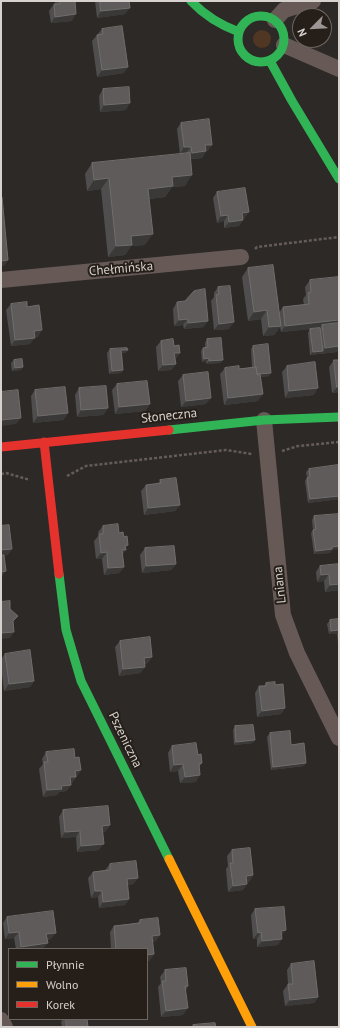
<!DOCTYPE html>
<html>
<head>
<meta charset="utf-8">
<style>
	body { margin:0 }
	#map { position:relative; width:340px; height:1028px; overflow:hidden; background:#2d2926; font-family:"PT Sans",sans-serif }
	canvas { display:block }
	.frame { position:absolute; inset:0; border:2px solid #d6d1cd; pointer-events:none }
	.legend { position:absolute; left:8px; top:948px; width:140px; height:72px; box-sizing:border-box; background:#261f19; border:1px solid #6c6661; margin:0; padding:5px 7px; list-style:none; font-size:12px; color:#d6d1cd }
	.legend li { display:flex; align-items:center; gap:8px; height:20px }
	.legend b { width:20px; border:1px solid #6c6661 }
	.north { position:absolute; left:292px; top:8px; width:40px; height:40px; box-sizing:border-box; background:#261f19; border:1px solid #6c6661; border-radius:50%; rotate:246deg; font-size:11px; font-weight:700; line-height:16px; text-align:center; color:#d6d1cd }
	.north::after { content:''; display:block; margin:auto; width:14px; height:18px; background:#9b9693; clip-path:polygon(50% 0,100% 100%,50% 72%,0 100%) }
</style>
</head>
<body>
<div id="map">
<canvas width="340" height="1028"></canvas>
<div class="frame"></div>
<ul class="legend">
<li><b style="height:5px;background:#30b455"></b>Płynnie</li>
<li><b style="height:5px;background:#ff9f0a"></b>Wolno</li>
<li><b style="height:5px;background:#e5322d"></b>Korek</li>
</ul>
<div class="north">N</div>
</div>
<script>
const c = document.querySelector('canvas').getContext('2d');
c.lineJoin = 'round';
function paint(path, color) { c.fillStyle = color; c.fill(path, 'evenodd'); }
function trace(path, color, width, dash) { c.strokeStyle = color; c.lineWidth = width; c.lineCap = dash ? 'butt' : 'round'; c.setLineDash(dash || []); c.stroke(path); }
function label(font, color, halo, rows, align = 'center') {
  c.font = font + ' "PT Sans",sans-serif'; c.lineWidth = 4; c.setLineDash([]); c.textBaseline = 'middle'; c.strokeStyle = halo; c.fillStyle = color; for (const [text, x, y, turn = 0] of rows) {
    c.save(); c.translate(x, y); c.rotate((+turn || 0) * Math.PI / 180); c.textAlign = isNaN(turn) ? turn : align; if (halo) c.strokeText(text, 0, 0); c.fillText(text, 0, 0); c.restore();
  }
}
const green = new Path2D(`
	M253 39a9 9 0 1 1 18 0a9 9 0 1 1-18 0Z`);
const path = new Path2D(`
	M255 249 257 247 339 237
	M282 451 298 446 339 442
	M1 474 6 473 30 480
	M67 476 86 466 226 450 252 454`);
const street = new Path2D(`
	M275 20 284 10 313 1
	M284 45 339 69
	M1 280 241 257
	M264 420 283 615 297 653 339 738
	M1 1020 5 1027`);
const fast = new Path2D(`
	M191 1C205 16 220 25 239 32
	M238 39a23 23 0 1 1 46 0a23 23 0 1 1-46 0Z
	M270 61 292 101 339 179
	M169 430 264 420 339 417
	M59 574 66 630 81 681 169 859`);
const slow = new Path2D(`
	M169 859 252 1027`);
const jam = new Path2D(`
	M44 442 59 574
	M1 447 169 430`);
const wall = new Path2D(`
	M55 1H75L72 21 51 23 49 11 54 4H55Z
	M95 1H129L125 14 97 18Z
	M102 29 124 73 97 77 92 41Z
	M103 89 126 110 100 112 99 96Z
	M181 123 208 151H206L202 158 191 159 185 186 172 187 165 197 149 199 145 245 131 246 125 255 108 257 101 189 87 191 85 174 92 163 187 154 186 153 180 154 177 129Z
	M217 192 244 219H243L239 226 224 228V221L217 223 213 198Z
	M248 268 279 313 283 307 304 305 303 299 306 295 305 287 310 280 337 352 310 355 308 333 310 329 320 328 281 332 280 327 274 335 263 336 261 319 248 321 242 277Z
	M218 287 229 329 214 330 211 301 214 297V293Z
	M177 302 204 327 184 329 183 325 174 326 173 309Z
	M11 304 27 307 38 337H34L30 344 11 346 6 310Z
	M207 339 221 363 207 364 206 362H202L201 351 203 348 205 347V343Z
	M161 341 174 346 180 353 175 359 176 364 171 370 158 371 156 347Z
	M253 346 269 376 261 377 258 401 224 405 220 374 225 368 239 369 252 367 251 349Z
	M110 349 128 350 125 353H122L123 370 121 373 109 374 107 353Z
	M14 360 23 367 21 370 12 371 11 363Z
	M334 360H339V392L332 393 329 367Z
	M287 366 314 395 285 398 282 372Z
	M183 375 206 404 181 407 178 381Z
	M117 384 150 404 145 411 115 414 112 390Z
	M79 388 108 408 103 415 77 417 75 395Z
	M35 390 68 413 63 420 33 423 31 396Z
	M309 469 339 473V499L308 503 305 481 307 478 306 472Z
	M160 480 180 505 175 511 144 515 141 491 146 485 158 484Z
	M314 516 332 550 330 553 314 554 311 533 313 530 312 520Z
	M103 526 119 533 126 549 122 555 124 567 119 573 104 575 102 559H96L94 541 99 535 98 532Z
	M145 548 176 564 171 570 142 573 140 555Z
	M339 564V590L325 592 324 581 317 582 316 572 320 566Z
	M339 619V651L337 634H329L327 624 330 620Z
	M120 641 148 663 144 664 145 667 140 673 119 676 115 647Z
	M5 654 34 681 30 687 4 691 1 667V659Z
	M266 683 275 685 285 708 281 714 257 717 255 693 259 686H264Z
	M235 726 253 743 234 745 233 730Z
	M270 733 304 766 271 770 267 737Z
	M172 746 198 755 202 763 199 767 196 782 180 783 178 771 170 772 168 753Z
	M46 752 75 758 81 770 72 783H70L71 785 66 791 59 792 57 795 43 797 39 769 43 764 42 759Z
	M63 810 110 825 105 832H102L99 850 77 852 76 837 61 838 59 817Z
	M232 850 253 875 249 882H247L243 890 228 892 226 869 228 866 227 856Z
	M110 864 138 878 133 884 127 885 129 899 125 905 99 908 98 897 91 898 88 878 93 872 105 870Z
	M255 909 282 936 278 945 257 947V939H253L251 915Z
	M7 917 51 939 47 940 43 949H16L14 938 5 939 3 923Z
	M140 920 156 941 152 942 154 954 149 961 147 949H111L110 932 114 926 137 923Z
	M291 964 318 997 314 1003 285 1006 283 991 288 984 287 970Z
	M165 970 188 986 186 990 183 1015 161 1017 158 987 161 983 160 977Z
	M63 1019H87L88 1027H62L61 1022Z`);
const shadedWall = new Path2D(`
	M130 8 125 14 97 18 101 11Z
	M76 14 72 21 51 23 55 17Z
	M128 67 124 73 97 77 102 70Z
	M130 103 126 110 100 112 104 105Z
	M205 145H212L208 151 201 152Z
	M184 147H191L186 153 180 154Z
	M206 151 202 158 187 159 192 153Z
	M192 175 185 186 172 187 165 197 140 200 148 189 172 177Z
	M109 178 101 189 87 191 94 180Z
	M249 212 244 219 238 220 242 213Z
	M228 215 224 221 217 223 221 216Z
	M243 220 239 226 224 228 229 222Z
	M153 234 145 245 131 246 125 255 108 257 116 246 131 236Z
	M8 260 4 266H1V261Z
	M267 310 261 319 248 321 254 312Z
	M188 319 183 325 174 326 179 320Z
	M339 320V326L322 325 320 328 281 332 285 326Z
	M208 321 204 327 184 329 188 323Z
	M234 322 229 329 214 330 219 324Z
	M281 326 274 335 263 336 269 327Z
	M42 330 38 337 29 338 34 331Z
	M35 338 30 344 11 346 15 340Z
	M339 346V350L337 352 310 355 313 352 323 351 325 348Z
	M121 350H128L125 353 119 354Z
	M174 353H180L176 359 170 360Z
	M209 358 206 362H202L204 359Z
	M223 360 221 363 207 364 209 361Z
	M176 364 171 370 158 371 163 365Z
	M23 367 21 370 12 371 15 368Z
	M123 370 121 373 109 374 112 371Z
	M271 373 269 376 253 378 256 374Z
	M337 387H339V392L332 393Z
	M318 388 314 395 285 398 289 391Z
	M263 394 258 401 224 405 228 398Z
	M211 398 206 404 181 407 186 401Z
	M150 404 145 411 115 414 119 407Z
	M108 408 103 415 77 417 81 410Z
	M68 413 63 420 33 423 38 416Z
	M21 418 16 424 1 426V420Z
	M339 496V499L308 503 310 499Z
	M180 505 175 511 144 515 148 508Z
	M128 545 121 556 117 557 125 546Z
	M339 546V549L332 550 330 553 314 554 316 551 332 547Z
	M12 549 8 555 1 556V550Z
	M107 552 102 559H96L101 553Z
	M176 564 171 570 142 573 146 566Z
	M124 567 119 573 104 575 108 568Z
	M6 571 1 578V572Z
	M329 574 324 581 317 582 321 575Z
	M339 584V590L325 592 330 585Z
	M339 630 337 634H329L331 631Z
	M14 632 10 638 1 639V633Z
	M152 657 148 663 139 664 144 658Z
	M145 667 140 673 119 676 123 669Z
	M34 681 30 687 4 691 9 684Z
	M285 708 281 714 257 717 262 711Z
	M255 740 253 743 234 745 236 742Z
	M306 763 304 766 271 770 273 767Z
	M183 764 178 771 170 772 174 765Z
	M81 770 72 783 65 784 75 771Z
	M200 775 196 782 180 783 185 777Z
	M71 785 66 791 59 792 57 795 43 797 47 790 61 786Z
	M110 825 105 832H97L102 826Z
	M80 831 76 837 61 838 65 832Z
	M104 844 99 850 77 852 81 846Z
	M253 875 249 882 242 883 246 876Z
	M138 878 133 884 122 885 127 879Z
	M247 884 243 890 228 892 233 886Z
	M95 891H102L98 897 91 898Z
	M129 899 125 905 99 908 103 902Z
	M286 930 281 937V931Z
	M19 932 14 938 5 939 9 933Z
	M261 932 257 939H253L258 933Z
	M56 933 51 939 42 940 46 934Z
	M160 935 156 941 147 942 152 936Z
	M282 939 278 945 257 947 262 941Z
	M48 943 43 949H19L21 947Z
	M154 954 149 961H147V955Z
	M318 997 314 1003 285 1006 290 1000Z
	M188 1008 183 1015 161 1017 166 1011Z`);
const building = new Path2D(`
	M60 1H75L76 14 55 17 54 4H60Z
	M100 1H129L130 8 101 11Z
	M122 26 128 67 102 70 97 35 103 34 102 29Z
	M129 87 130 103 104 105 103 89Z
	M209 119 212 145H205L206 151 192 153 191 147H184L181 123Z
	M190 153 192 175 172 177 173 186 148 189 153 234 131 236 132 245 116 246 109 178 94 180 92 163Z
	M245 188 249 212 242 213 243 220 229 222 228 215 221 216 217 192Z
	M1 197H2L8 260 1 261Z
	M273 265 281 326 269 327 267 310 254 312 248 268Z
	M339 277V320L285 326 283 307 309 304 308 293 311 292 310 280Z
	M230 286 234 322 219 324 216 295 219 294 218 287Z
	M205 289 208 321 188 323V319L179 320 177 302 185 301 194 291Z
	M27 302V307L39 305 42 330 34 331 35 338 15 340 11 304Z
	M339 323V346L325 348 322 325Z
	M320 328 323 351 313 352 310 329Z
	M221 338 223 360 209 361V358L204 359 203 348 208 347 207 339Z
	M173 339 174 346 179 345 180 353H174L176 364 163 365 161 341Z
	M268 344 271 373 257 374 256 367H255L253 346Z
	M127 348 128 350H121L123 370 112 371 110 349Z
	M22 359 23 367 15 368 14 360Z
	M334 360H339V387H337Z
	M315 362 318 388 289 391 287 366Z
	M239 366V369L256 367 257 375 260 374 263 394 228 398 225 368Z
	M208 372 211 398 186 401 183 375Z
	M147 381 150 404 119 407 117 384Z
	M106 386 108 408 81 410 79 388Z
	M65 387 68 413 38 416 35 390Z
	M18 390 21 418 1 420V392Z
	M338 465 339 473V496L310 499 307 478 310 477 309 469Z
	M176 478 180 505 148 508 146 485 161 483 160 480Z
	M339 514V546L332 547V549L316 551 313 530 316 529 314 516Z
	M118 524 119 533 123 532 124 537 127 536 128 545 125 546 126 550H122L124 567 108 568 107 552 101 553 99 534H103V526Z
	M9 525 12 549 1 550V526Z
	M174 546 176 564 146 566 145 548Z
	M1 555H4L6 571 1 572Z
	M339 564V584L330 585 329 574 321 575 320 566Z
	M10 601V609L18 616 13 621 14 632 1 633V602Z
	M339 619V630L331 631 330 620Z
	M150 637 152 657 144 658 145 667 123 669 120 641Z
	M30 650 34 681 9 684 5 654Z
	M275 682V685L283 684 285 708 262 711 259 686H266V683Z
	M253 725 255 740 236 742 235 726Z
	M290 731 291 745 304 743 306 763 273 767 270 733Z
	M196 743 198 755 201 754 202 763 199 764 200 775 185 777 183 764 174 765 172 746Z
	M74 749 75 758 79 757 81 770 75 771 76 777H70L71 785 61 786 62 789 47 790 44 762H48L46 752Z
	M108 806 110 825 102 826 104 844 81 846 80 831 65 832 63 810Z
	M250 848 253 875 246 876 247 884 233 886 230 863H233L232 850Z
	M136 861 138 878 127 879 129 899 103 902 102 891H95L93 872 110 870V864Z
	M284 907 286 930 281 931 282 939 262 941 261 932 258 933 255 909Z
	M53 911 56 933 46 934 48 943 21 947 19 932 9 933 7 917Z
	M158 918 160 935 152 936 154 954 147 955V949H116L114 926 140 923V920Z
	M314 961 318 997 290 1000 288 984H293L291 964Z
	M186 968 188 986H185L188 1008 166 1011 162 981H166L165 970Z
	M66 1019H87L88 1027H67Z
	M215 1023 216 1027H193V1025Z`);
const streetNames = [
	["Chełmińska",121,269,-5],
	["Słoneczna",169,416,-6],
	["Lniana",280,585,-96],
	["Pszeniczna",125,740,64]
];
paint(green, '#4f3723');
trace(path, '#655c59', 2.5, [3, 2]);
trace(street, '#665956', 16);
trace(fast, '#30b455', 9);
trace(slow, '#ff9f0a', 9);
trace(jam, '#e5322d', 9);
paint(wall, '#4f4d4d');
paint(shadedWall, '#3b3937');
paint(building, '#5e5b5a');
trace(building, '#706e6c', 1);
label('13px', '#d6d1cd', '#261f19', streetNames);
</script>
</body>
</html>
